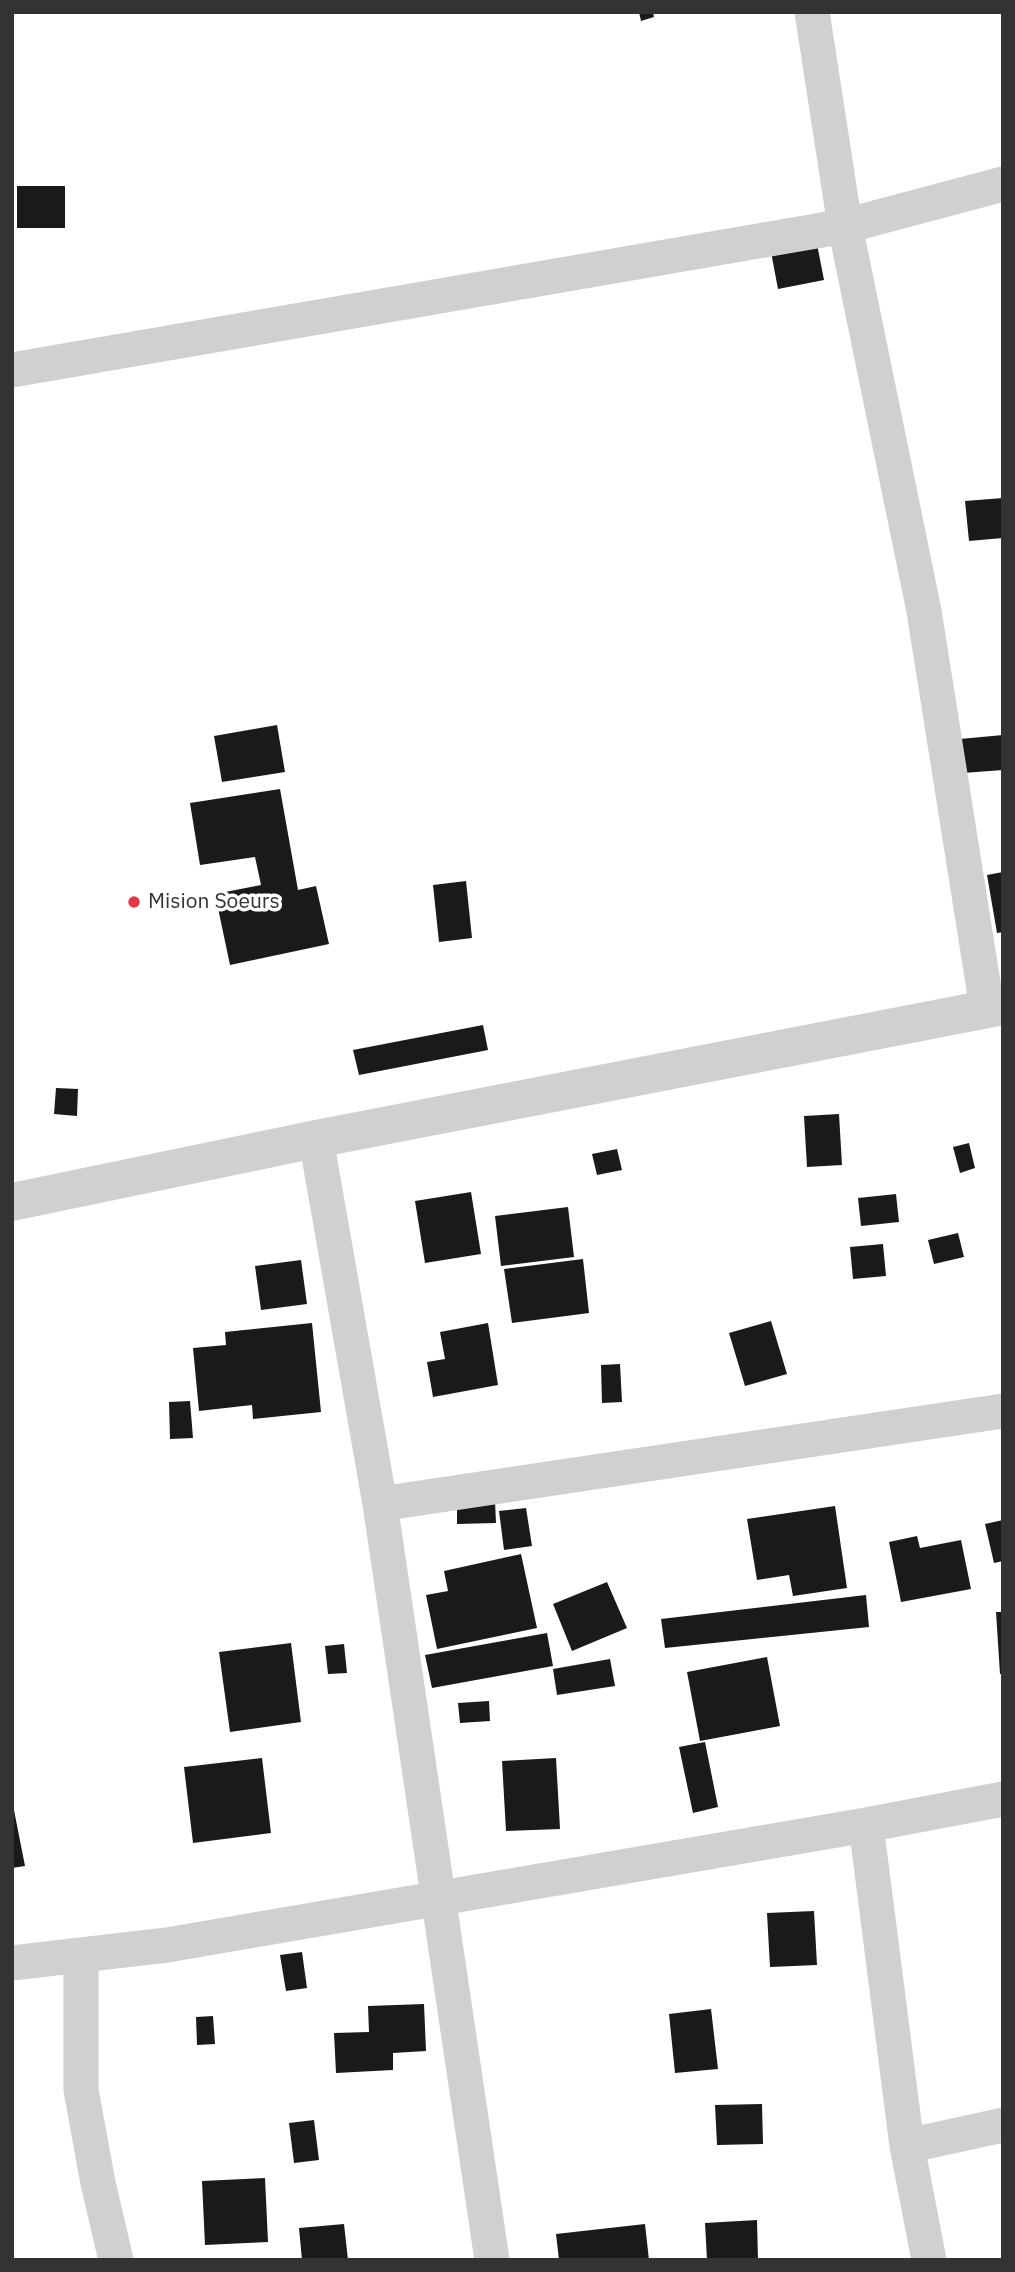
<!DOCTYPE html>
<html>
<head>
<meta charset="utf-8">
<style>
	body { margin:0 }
	#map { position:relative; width:1015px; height:2272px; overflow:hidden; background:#fff; font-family:"IBM Plex Sans",sans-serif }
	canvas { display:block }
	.frame { position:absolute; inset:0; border:14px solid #333; pointer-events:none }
</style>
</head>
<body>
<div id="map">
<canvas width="1015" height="2272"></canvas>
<div class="frame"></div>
</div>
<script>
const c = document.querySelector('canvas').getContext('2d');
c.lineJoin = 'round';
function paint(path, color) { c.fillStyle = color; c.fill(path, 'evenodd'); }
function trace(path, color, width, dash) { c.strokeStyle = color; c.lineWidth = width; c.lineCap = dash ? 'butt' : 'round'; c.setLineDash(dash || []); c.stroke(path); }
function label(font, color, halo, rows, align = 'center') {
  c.font = font + ' "IBM Plex Sans",sans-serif'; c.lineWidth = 7; c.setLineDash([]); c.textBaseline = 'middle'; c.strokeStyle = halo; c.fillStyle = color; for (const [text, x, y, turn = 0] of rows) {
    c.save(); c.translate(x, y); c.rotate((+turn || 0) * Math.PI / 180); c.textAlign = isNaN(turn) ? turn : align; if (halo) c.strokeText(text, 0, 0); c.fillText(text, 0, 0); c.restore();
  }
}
const building = new Path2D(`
	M639 12H653L654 17 641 21Z
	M17 186H65V228H17Z
	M817 244 824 280 778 289 771 252Z
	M1003 498V538L969 541 965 501Z
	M277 725 285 772 222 782 214 736Z
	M1003 735V770L963 773 960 739Z
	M280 789 298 890 316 886 329 944 230 965 215 894 261 885 255 857 200 865 190 803Z
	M1003 872V932L997 933 987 875Z
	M466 881 472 938 439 942 433 885Z
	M483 1025 488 1050 359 1075 353 1050Z
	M56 1088 78 1089 77 1116 54 1114Z
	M839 1114 842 1165 807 1167 804 1116Z
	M969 1143 975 1168 960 1173 953 1147Z
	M617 1149 622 1170 597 1175 592 1154Z
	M471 1192 481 1254 425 1263 415 1201Z
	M896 1194 899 1222 861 1226 858 1198Z
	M568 1207 574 1257 501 1266 495 1216Z
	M958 1233 964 1257 934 1264 928 1240Z
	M883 1244 886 1276 853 1279 850 1247Z
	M583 1259 589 1313 512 1323 504 1269Z
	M301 1260 307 1304 261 1310 255 1266Z
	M771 1321 787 1374 745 1386 729 1333Z
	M312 1323 321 1412 253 1419 252 1405 199 1411 193 1348 226 1345 225 1332Z
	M488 1323 498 1385 433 1397 427 1362 445 1359 440 1332Z
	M620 1364 622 1402 602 1403 601 1365Z
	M190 1401 193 1438 170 1439 169 1402Z
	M457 1501H495L496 1523 457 1524Z
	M835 1506 847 1588 793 1596 789 1575 757 1580 747 1519Z
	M526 1508 532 1546 504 1550 499 1511Z
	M1003 1520V1561L994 1563 985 1524Z
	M917 1536 920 1548 961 1540 971 1589 901 1602 889 1542Z
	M521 1554 537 1628 437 1649 426 1595 448 1591 444 1571Z
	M607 1582 627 1628 572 1651 553 1604Z
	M866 1595 869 1627 665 1648 661 1619Z
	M996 1612H1003V1674H1000Z
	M547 1633 553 1666 432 1688 425 1655Z
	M291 1643 301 1722 230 1732 219 1652Z
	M344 1644 347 1673 328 1674 325 1646Z
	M767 1657 780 1726 700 1741 687 1672Z
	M610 1659 615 1686 557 1695 553 1669Z
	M489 1701 490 1721 460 1723 458 1703Z
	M705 1742 718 1807 693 1813 679 1747Z
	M262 1758 271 1833 193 1843 184 1767Z
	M556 1758 560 1829 506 1831 502 1761Z
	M12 1800 25 1866 12 1868Z
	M814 1911 817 1965 770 1967 767 1913Z
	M302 1952 307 1988 286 1991 280 1955Z
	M424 2004 426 2051 393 2053V2070L336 2073 334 2033 369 2032 368 2006Z
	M711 2009 718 2069 675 2073 669 2014Z
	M213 2016 215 2044 197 2045 196 2017Z
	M762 2104 763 2144 717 2145 715 2105Z
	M314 2120 319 2160 294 2163 289 2123Z
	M265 2178 268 2242 205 2245 202 2181Z
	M757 2220 758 2260H707L705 2223Z
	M344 2224 348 2260H302L299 2228Z
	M645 2224 649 2260H559L556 2234Z`);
const minor = new Path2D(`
	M812 12 845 226 924 611 987 1008
	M12 370 845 226 1003 184
	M316 1139 380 1504 492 2260
	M380 1504 1003 1411
	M866 1825 907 2146 929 2260
	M81 1955V2090L98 2183 116 2260
	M12 1963 167 1945 866 1825 1003 1799
	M907 2146 1003 2125`);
const tertiary = new Path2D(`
	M12 1202 316 1139 1003 1006`);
const markers = [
	[134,902,7,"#e63946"]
];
const poiNames = [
	["Mision Soeurs",148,902]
];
paint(building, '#1a1a1a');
trace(minor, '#d0d0d0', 35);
trace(tertiary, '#d0d0d0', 38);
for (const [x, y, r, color] of markers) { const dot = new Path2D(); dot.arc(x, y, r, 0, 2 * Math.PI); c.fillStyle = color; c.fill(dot); trace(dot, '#fff', 2.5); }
label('21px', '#333', '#fff', poiNames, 'left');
</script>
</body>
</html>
